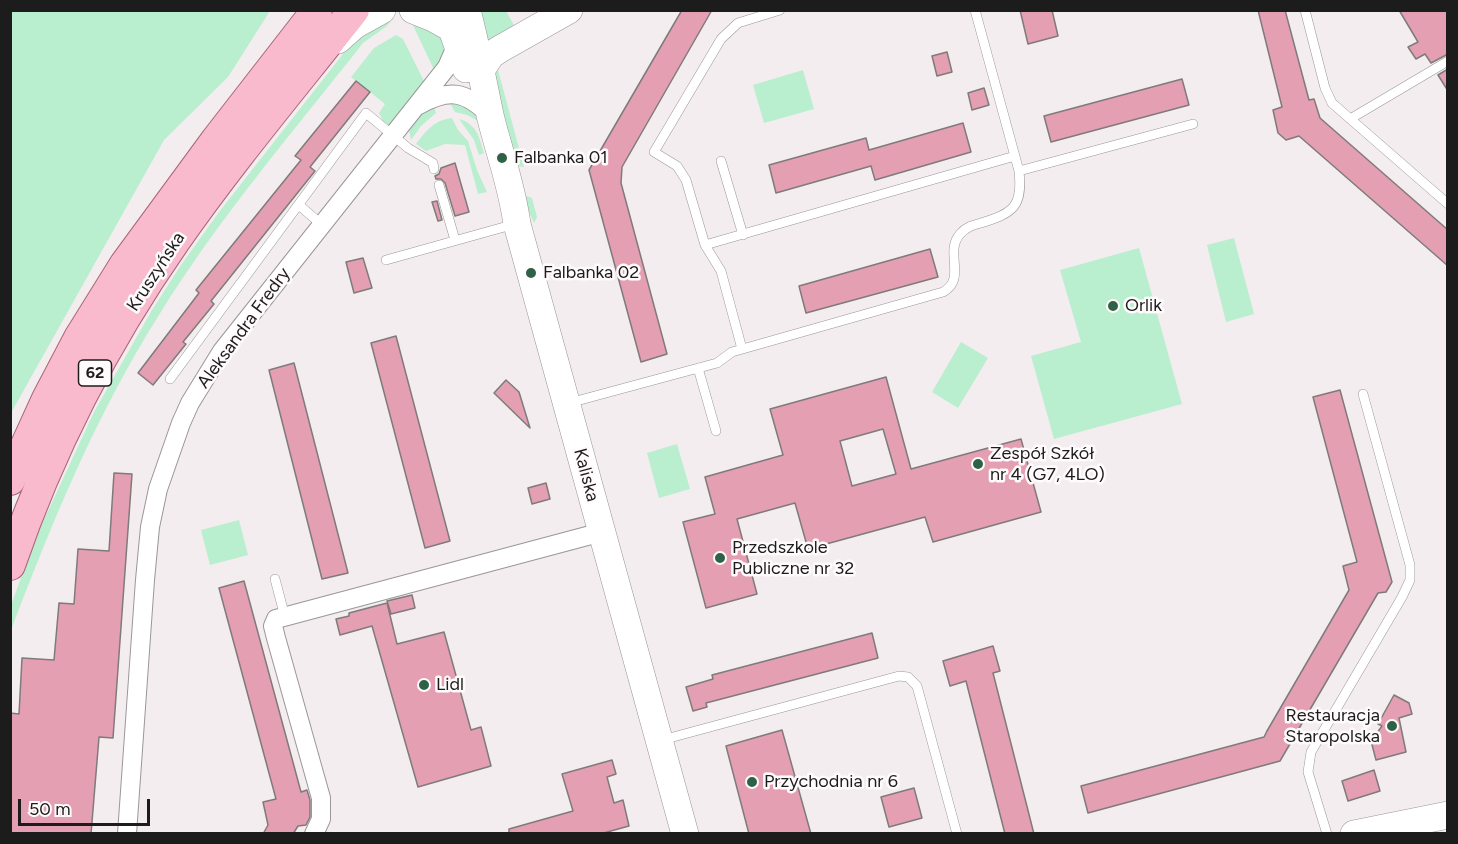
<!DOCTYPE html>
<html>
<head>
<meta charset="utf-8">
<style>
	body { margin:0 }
	#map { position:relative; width:1458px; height:844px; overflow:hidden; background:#f3edef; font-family:Figtree,sans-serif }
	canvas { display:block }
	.frame { position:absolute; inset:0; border:12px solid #1d1c1c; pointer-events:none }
	.scale { position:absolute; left:18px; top:799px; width:132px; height:27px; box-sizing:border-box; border:3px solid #1d1c1c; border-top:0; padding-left:8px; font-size:18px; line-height:21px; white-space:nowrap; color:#1d1c1c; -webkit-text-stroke:4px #fffbfc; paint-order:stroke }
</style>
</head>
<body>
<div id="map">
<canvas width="1458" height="844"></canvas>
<div class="frame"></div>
<div class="scale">50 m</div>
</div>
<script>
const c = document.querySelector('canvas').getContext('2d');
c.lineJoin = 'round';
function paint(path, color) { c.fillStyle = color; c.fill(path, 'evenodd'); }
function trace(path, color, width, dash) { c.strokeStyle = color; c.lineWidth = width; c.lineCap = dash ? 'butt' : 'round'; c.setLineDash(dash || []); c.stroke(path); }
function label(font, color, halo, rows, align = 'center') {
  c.font = font + ' Figtree,sans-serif'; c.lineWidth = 5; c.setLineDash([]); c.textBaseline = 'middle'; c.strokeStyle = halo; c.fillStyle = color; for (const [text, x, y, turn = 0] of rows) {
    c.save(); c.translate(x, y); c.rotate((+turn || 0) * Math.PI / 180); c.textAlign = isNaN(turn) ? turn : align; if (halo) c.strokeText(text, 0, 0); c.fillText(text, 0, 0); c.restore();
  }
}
const green = new Path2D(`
	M11 10 270 11 228 77 164 140 11 413Z
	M474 11H506L516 29 488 44Z
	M394 17 387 26 363 43C293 132 218 219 159 315 96 415 53 520 11 630L10 608 35 539 94 412 152 310 181 265 219 212 361 31 385 18Z
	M411 21 436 28 448 48 435 72Z
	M396 35 403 39 425 83 390 126 383 121 379 113 385 104 351 77 374 48Z
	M499 65 498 70 524 167 518 166 514 161 491 82Z
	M803 70 814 109 764 123 753 85Z
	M450 103 466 106 482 119 478 121 467 115 455 112Z
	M434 106 436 113 421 126 411 140 409 130 423 112Z
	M452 118 458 130 468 141 477 170 487 192 478 194 465 145 445 144 426 151 416 144C426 131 434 120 452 118Z
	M459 119C477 124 479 137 484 153L479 155 474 140Z
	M527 196 532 198 537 217 534 223 522 197Z
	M1234 238 1254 314 1226 322 1207 245Z
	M1139 248 1182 404 1054 439 1031 356 1081 342 1060 270Z
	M961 342 988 358 958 408 932 392Z
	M677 444 690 489 659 498 647 453Z
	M239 520 248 555 210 565 201 530Z`);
const building = new Path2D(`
	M682 10H712L622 167 621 183 667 354 641 362 589 170Z
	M1020 10H1052L1058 36 1028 44Z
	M1258 10H1285L1309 100 1314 99 1320 118 1448 230V266L1299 136 1286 140 1278 133 1273 110 1282 107Z
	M1399 10H1448V54L1431 63 1425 54 1416 59 1408 47 1418 42Z
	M947 52 952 72 937 76 932 56Z
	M1448 69V91L1438 75Z
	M1182 79 1189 105 1051 142 1044 116Z
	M356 81 370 92 310 167 315 171 211 301 214 304 183 342 186 344 153 385 138 373 199 293 196 290 301 160 295 156Z
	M984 88 989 105 972 110 968 93Z
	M963 123 971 152 875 180 871 166 776 193 769 165 866 138 869 150Z
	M455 163 469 212 455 216 445 183 441 179H436L435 176 439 174 441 168Z
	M437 201 442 220 438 221 432 202Z
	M930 249 938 277 806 313 799 286Z
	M363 258 372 288 354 293 346 262Z
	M396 336 450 541 425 548 371 343Z
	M294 363 348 573 322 579 269 370Z
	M886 377 911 469 1021 439 1041 512 933 542 925 517 808 549 795 503 737 519 757 594 706 608 683 522 715 514 705 477 783 455 770 409ZM883 429 896 474 852 486 840 441Z
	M506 380 519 392 530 428 494 393Z
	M1340 390 1392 582 1386 592 1378 593 1280 761 1088 813 1081 786 1264 737 1267 731 1349 590 1343 566 1357 562 1313 397Z
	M114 473 132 474 113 738 99 737 91 834H10V713L19 714 22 658 54 660 59 603 74 604 78 549 109 551Z
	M546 483 550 499 532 504 528 488Z
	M244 581 301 792 307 790 310 800V817L306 825 298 826 293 834H263L268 825 263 802 276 799 219 588Z
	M412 595 415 608 391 614 387 601Z
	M387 603 397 644 444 632 471 730 481 727 491 766 418 787 372 626 340 635 336 619 349 616V613Z
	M872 633 878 658 706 703 707 707 693 711 686 687 713 679 712 675Z
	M993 646 1000 671 993 673 1034 834H1005L966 681 950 686 943 661Z
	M1394 695 1409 703 1412 714 1399 718 1406 752 1376 760 1371 741 1382 726 1378 724Z
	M782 730 811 834H749L726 746Z
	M612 760 616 774 607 777 614 803 623 800 629 826 600 834H509V829L573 811 562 774Z
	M1374 770 1380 791 1348 801 1342 781Z
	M914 788 922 818 889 827 881 797Z`);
const lane = new Path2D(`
	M1305 10 1325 88 1332 103 1448 204
	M1350 119 1448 61
	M721 161 743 235
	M1019 171 1193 124
	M439 185 455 240
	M299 205 322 225
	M705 245 1015 156
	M386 260 515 224
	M742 349 721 271 705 245 686 180 677 166 654 152 721 39 738 23 780 10
	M698 368 716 431
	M170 379 366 113 408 148 433 163 434 169
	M569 403 717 363 732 352 943 292C967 279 944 252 960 234 966 227 973 225 981 223 1013 213 1023 207 1019 171L975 10
	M275 579 285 617
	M662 740 899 676 908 677 917 686 957 834
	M1327 834 1308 772 1311 752 1402 597 1410 580V565L1363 394`);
const street = new Path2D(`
	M419 105C450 88 465 91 491 116
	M127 834 145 580 150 527 158 489 181 423 190 403 222 351 447 67 457 44
	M314 834 321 819V798L276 638 273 626 276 619 602 532`);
const secondary = new Path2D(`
	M413 10 433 18 451 28
	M445 10 466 69
	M467 10C476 45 483 80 490 115 499 152 512 186 517 224L685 834
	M338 40 355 25 382 10
	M482 69 491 55 500 49 569 10
	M1354 834 1448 815`);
const primary = new Path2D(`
	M10 480 47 399 79 338 125 264 216 140 317 10
	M10 565C49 451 106 340 175 241 230 162 294 86 354 10`);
const markers = [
	[502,158,6,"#2e6247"],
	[531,273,6,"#2e6247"],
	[1113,306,6,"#2e6247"],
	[978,464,6,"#2e6247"],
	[720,558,6,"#2e6247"],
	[424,685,6,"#2e6247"],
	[1392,726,6,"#2e6247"],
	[752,782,6,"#2e6247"]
];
const shields = [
	[95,373,33]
];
const shieldNames = [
	["62",95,373]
];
const poiNames = [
	["Falbanka 01",514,158],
	["Falbanka 02",543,273],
	["Orlik",1125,306],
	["Zespół Szkół",990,454],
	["nr 4 (G7, 4LO)",990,475],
	["Przedszkole",732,548],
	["Publiczne nr 32",732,569],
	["Lidl",436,685],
	["Restauracja",1380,716,"right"],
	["Staropolska",1380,737,"right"],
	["Przychodnia nr 6",764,782]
];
const streetNames = [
	["Kruszyńska",156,272,-57],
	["Aleksandra Fredry",244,328,-54],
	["Kaliska",586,475,75]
];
paint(green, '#b9eecf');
paint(building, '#e59fb2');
trace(building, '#7f7a7b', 1.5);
trace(lane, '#9b9697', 10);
trace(street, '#9b9697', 20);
trace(secondary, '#9b9697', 28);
trace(primary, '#a96579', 32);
trace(lane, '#fff', 9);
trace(street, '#fff', 18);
trace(secondary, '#fff', 27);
trace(primary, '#f9bacd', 30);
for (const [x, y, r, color] of markers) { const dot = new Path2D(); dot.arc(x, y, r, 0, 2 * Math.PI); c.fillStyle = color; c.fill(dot); trace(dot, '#fffbfc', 2); }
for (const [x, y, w] of shields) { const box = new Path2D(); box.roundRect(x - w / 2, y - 13, w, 26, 4.5); c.fillStyle = '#fffbfc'; c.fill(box); trace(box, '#1d1c1c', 1.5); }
label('bold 16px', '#1d1c1c', null, shieldNames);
label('18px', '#1d1c1c', '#fffbfc', poiNames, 'left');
label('18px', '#1d1c1c', '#fffbfc', streetNames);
</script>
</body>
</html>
